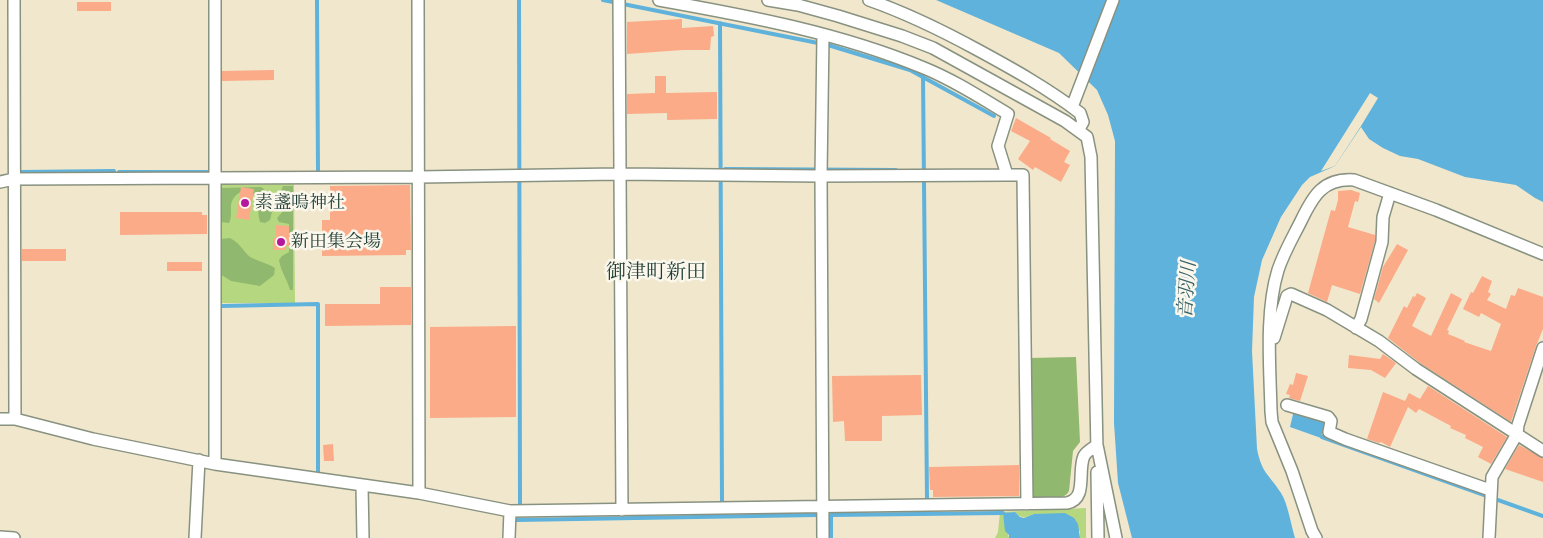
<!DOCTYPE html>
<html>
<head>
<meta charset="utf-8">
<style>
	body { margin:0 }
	canvas { display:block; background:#f1e7cc }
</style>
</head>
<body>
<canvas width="1543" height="538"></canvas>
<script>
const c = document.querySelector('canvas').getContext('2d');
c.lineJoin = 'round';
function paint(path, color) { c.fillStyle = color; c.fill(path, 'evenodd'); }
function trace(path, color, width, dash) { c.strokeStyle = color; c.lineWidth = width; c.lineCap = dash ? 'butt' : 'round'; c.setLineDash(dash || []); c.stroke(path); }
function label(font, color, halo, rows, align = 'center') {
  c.font = font + ' "Gentium Book Plus","Noto Serif JP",serif'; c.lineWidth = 5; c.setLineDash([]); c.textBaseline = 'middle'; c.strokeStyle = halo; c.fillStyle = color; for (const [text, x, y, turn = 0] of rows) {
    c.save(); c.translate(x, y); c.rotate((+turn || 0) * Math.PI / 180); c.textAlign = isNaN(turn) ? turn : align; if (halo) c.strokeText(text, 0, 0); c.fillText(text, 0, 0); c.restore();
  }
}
const green = new Path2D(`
	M294 184 295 303H219L218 185Z
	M1086 508V538H1080V531L1034 514C1025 518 1022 519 1014 512L1003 514 1009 538H995L998 532 1000 512Z`);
const forest = new Path2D(`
	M283 186H293V290H290C287 279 281 272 279 260L282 256 289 252V224L279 222 277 218 286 208 281 191Z
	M261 187C273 194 274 209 270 220L265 223 260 222C257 213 260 203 255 195L242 191C224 201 235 212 229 223L221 222 222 188Z
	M230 238C242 244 245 255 252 258 260 262 267 263 275 268L274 275 260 286 231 281 220 274 221 239Z
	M1076 357 1080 442 1073 451 1069 491C1063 502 1045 498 1035 498L1032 497 1029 358Z`);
const water = new Path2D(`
	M936 0H1543V202L1535 198 1516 185 1465 177 1418 159 1400 156 1383 148 1369 139 1361 127 1335 166 1310 177 1302 185 1281 217 1262 260 1254 297 1252 351 1257 449C1262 474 1269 474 1281 493 1288 504 1291 525 1295 538H1132L1118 483 1114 423 1115 141 1108 115 1097 90 1059 53Z
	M1294 410 1325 420 1321 438 1290 427Z
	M1015 512 1020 517 1024 518 1034 514 1065 513 1074 518 1078 524 1080 538H1009V535L1005 531 1003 513Z`);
const pier = new Path2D(`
	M1370 93 1378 98 1361 126 1335 166 1321 171Z`);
const stream = new Path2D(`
	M317 0 318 172
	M519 0 520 505
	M603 0 828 45 910 70 994 116
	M720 23 722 502
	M923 76 927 500
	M725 169 896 170
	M21 172 114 171
	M119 172H209
	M221 306 318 304V474
	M1322 437 1543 516
	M516 520 817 515
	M831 538V515L1003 513`);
const building = new Path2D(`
	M77 2H111V11H77Z
	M682 19V28L713 26 714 36 711 37 710 50H683L627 54V22Z
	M274 70V80L222 81V71Z
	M655 76H666V93L717 92V119L667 120V113L627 114V94L655 93Z
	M1016 118 1051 138 1050 139 1070 151 1064 162 1070 165 1061 182 1035 167 1033 170 1018 159 1030 141 1011 131Z
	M410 185 411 250H406V255L322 256V220H330V186Z
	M241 187 254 189 249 220 236 218Z
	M1351 190 1360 193 1358 202 1355 201 1348 227 1375 235V241L1360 294 1332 285 1327 302 1308 293 1331 210 1335 211 1338 200V191Z
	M120 212H202V215H207V234L120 235Z
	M276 225 289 226V246H286V250H273V238H276Z
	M1397 244 1408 250 1379 303 1374 299 1383 267Z
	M22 249H66V261H22Z
	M167 262H202V271H167Z
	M1482 276 1492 281 1488 292 1491 294 1487 300 1506 309 1511 295 1515 296 1518 288 1543 297V329L1536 346 1511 422 1420 363 1388 338 1404 306 1407 308 1413 296 1415 297 1417 293 1426 298 1412 326 1431 336 1451 293 1462 299 1447 330 1449 331 1448 334 1465 341 1464 342 1491 351 1501 324 1481 313 1479 317 1463 309 1471 292 1473 293Z
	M380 287H411V325L325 326V304H380Z
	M516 326V417L430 418V327Z
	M1383 354 1396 363 1385 378 1371 370 1348 368 1349 355 1380 359Z
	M1296 373 1308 376 1300 401 1289 398 1290 395 1286 394 1290 384 1293 385Z
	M921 375 922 415 882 416V441H845L844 421 833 422 832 376Z
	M1428 386 1507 437 1491 464 1478 457 1483 447 1465 438 1466 435 1450 428 1451 426 1419 409 1416 413 1408 407 1390 447 1381 442 1379 443 1367 439 1383 392 1405 401 1409 393 1420 399Z
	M333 444 334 461H324L323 445Z
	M1519 445 1543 458V482L1505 469Z
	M1019 465V496L933 497V490H930L929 467Z`);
const minor = new Path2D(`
	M14 0 15 419
	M215 0V464
	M418 0 419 493
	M619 0 622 510
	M659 0C749 16 840 33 924 68 954 80 981 98 1008 114L998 146 1007 175H1023L1027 504
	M768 0 798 5 838 16 902 36 933 48 1065 121 1087 137 1091 157 1097 451
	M869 0C906 13 941 30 976 49 1013 69 1047 88 1080 113L1083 122 1079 129
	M823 35 821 176 823 538
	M1072 107 1113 0
	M0 182 14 179 418 177 618 174 821 176 1007 175
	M1356 328 1361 319 1382 242 1383 217 1390 193
	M1274 338 1287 296 1291 294 1327 310 1379 341 1416 369 1543 451
	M1287 405 1328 417 1331 421 1329 432 1345 439 1490 490
	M0 419H15L93 439 215 464 419 493 510 511 1067 503C1088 499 1077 471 1084 456 1086 452 1093 448 1097 445L1116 538
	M1097 472 1098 538
	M362 486 363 538
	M0 537 14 538
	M195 538 199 460
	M509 538 510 511
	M1316 538 1312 531 1292 471 1272 422 1271 411C1270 367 1265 312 1278 270 1284 252 1293 237 1301 221 1313 196 1323 178 1354 180L1436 210 1543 254
	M1489 538 1492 477 1517 434 1518 425 1543 348`);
const markers = [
	[245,203,5,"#b5179e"],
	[281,242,5,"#b5179e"]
];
const poiNames = [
	["素盞嗚神社",255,203],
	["新田集会場",291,242]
];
const waterNames = [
	["音羽川",1188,290,-86]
];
const quarterNames = [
	["御津町新田",656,273]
];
paint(green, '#b5d77f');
paint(forest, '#90b86e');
paint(water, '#5fb2db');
paint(pier, '#f1e7cc');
trace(stream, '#5fb2db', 4);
paint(building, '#fbab88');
trace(minor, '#889280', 14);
trace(minor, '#fff', 11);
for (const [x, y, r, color] of markers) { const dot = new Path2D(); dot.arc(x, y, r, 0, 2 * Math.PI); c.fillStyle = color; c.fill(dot); trace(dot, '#fbf7ec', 2); }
label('18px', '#1f3d34', '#fbf7ec', poiNames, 'left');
label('italic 19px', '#326066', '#fbf7ec', waterNames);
label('20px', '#1f3d34', '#fbf7ec', quarterNames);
</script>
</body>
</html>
